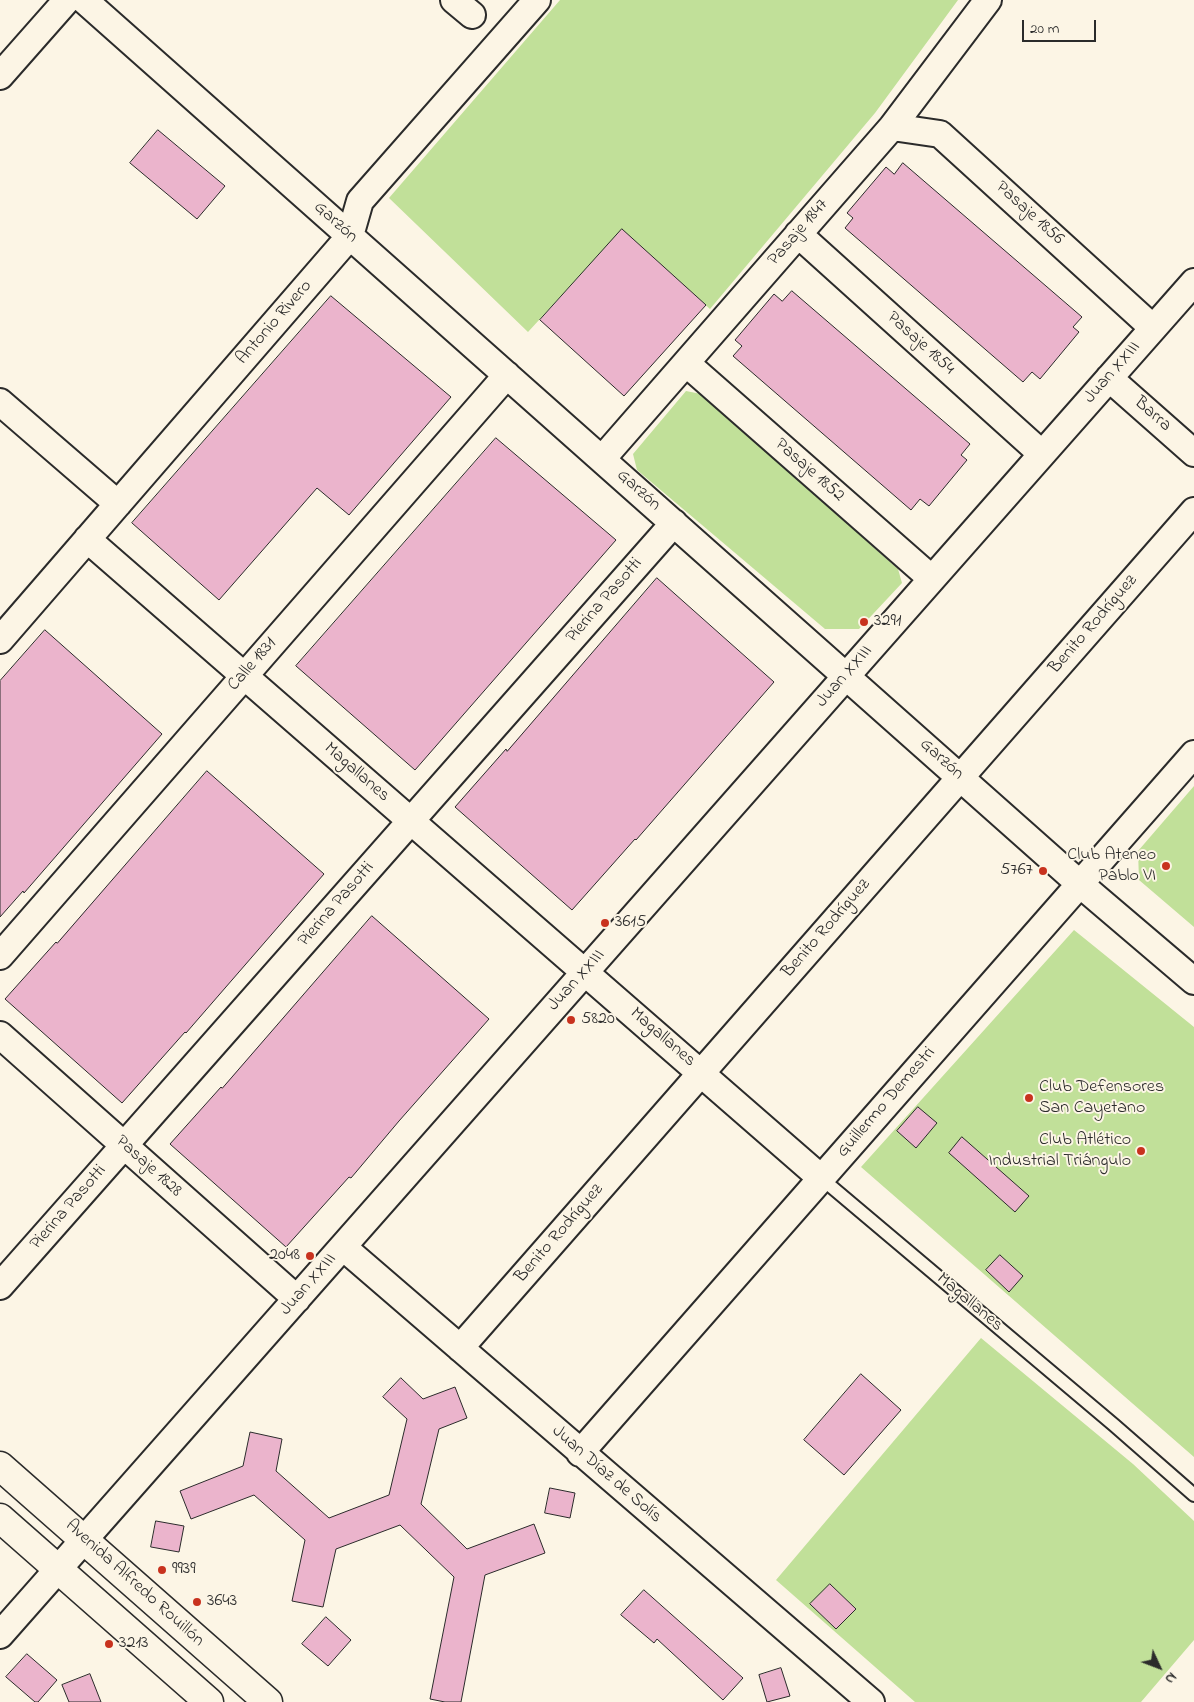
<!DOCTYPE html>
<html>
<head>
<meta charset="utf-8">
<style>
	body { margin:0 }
	#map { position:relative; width:1194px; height:1702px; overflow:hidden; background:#fcf5e5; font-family:"Indie Flower",sans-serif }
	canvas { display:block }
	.north { position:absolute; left:1134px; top:1642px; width:50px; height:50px; -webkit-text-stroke:4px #fcf5e5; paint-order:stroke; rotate:133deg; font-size:14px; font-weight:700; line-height:20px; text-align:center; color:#2b2b2b }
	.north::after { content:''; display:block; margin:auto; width:18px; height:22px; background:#2b2b2b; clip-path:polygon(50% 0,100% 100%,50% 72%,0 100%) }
	.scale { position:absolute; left:1022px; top:20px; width:74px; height:22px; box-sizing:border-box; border:2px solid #2b2b2b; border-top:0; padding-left:6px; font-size:15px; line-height:18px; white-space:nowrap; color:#2b2b2b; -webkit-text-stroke:4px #fcf5e5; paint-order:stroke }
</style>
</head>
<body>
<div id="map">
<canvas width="1194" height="1702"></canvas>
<div class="north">N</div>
<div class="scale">20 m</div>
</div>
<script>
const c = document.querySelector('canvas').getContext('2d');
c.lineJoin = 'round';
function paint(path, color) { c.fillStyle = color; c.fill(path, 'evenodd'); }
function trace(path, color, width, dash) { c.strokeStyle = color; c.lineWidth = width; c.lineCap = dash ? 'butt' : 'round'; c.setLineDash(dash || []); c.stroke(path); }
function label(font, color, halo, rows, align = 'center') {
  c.font = font + ' "Indie Flower",sans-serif'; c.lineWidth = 4; c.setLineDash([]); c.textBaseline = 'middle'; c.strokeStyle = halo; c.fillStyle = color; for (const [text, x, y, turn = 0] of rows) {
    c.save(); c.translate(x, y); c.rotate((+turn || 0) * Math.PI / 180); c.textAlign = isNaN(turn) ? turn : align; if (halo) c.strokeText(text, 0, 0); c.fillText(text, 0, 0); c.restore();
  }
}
const green = new Path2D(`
	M560 0H958L875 113 710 309 622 230 528 332 389 198Z
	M686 391 701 394 898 569 902 583 859 629H825L637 470 633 454Z
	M1194 786V927L1139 880 1138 851Z
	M1074 930 1194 1027V1457L861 1167Z
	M981 1338 1133 1464 1194 1521V1640L1141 1702H915L776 1580Z`);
const building = new Path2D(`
	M158 130 225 186 197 219 130 163Z
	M903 163 1082 317 1073 327 1079 332 1040 379 1032 372 1023 382 845 228 853 218 847 213 886 167 894 174Z
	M622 229 706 305 624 396 540 320Z
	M792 291 970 444 961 455 967 460 929 506 920 499 911 510 733 356 742 346 735 340 774 294 782 301Z
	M331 296 451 397 349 515 317 488 219 600 132 523Z
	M496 438 616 540 415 770 296 666Z
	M657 578 774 682 636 840 635 839 572 910 455 807 506 749 507 751Z
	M45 630 162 734 24 893 23 891 0 917V681Z
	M207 771 324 874 186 1033 185 1032 122 1103 5 999 56 942 57 943Z
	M372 916 489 1019 399 1121 351 1178 349 1177 286 1247 170 1144 221 1087 222 1088Z
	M918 1107 937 1123 916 1148 897 1131Z
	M962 1137 1029 1196 1015 1212 949 1153Z
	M1000 1255 1023 1276 1009 1292 986 1270Z
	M861 1374 901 1410 844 1475 804 1440Z
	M401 1378 423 1399 455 1387 467 1418 439 1429 421 1504 467 1549 534 1524 545 1553 485 1575 461 1702H445L430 1699 454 1577 400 1525 336 1549 323 1607 292 1601 305 1540 254 1495 191 1519 180 1491 243 1466 250 1432 282 1439 276 1471 329 1518 389 1495 407 1419 383 1397Z
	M550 1488 575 1493 570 1518 545 1513Z
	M156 1521 184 1526 179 1552 151 1547Z
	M830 1584 856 1609 836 1629 810 1604Z
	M644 1590 743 1678 723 1700 657 1639 654 1643 621 1615Z
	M326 1617 351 1640 328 1666 302 1644Z
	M27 1654 57 1680 38 1702H35L6 1677Z
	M781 1668 790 1696 767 1702 759 1675Z
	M90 1674 101 1702H69L62 1685Z`);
const service = new Path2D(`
	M821 1178 1114 1425 1194 1495`);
const minor = new Path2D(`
	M84 0 1080 884 1194 981
	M454 0 472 15
	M0 76 67 0
	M892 127 940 134 1153 328
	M798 234 1042 454
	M686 363 932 579
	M1109 378 1194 453
	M0 402 118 504
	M602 459 892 127 988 0
	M87 539 821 1178
	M0 640 350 236 360 201 537 0
	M0 956 507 375
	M0 1035 297 1299
	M343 1247 871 1702
	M0 1286 674 523
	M460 1348 1194 511
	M580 1453 1194 754
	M0 1635 1194 282`);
const tertiary = new Path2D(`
	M0 1466 268 1702
	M0 1518 209 1702`);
const markers = [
	[864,622,5,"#c8321e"],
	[1166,866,5,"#c8321e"],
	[1043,871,5,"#c8321e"],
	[605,923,5,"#c8321e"],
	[571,1020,5,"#c8321e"],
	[1029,1098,5,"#c8321e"],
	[1141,1151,5,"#c8321e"],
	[310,1256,5,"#c8321e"],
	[162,1570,5,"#c8321e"],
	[197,1602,5,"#c8321e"],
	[109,1644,5,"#c8321e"]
];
const streetNames = [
	["Pasaje 1856",1029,214,42],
	["Garzón",335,223,42],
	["Pasaje 1847",799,233,-49],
	["Antonio Rivero",275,323,-49],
	["Pasaje 1854",920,344,42],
	["Juan XXIII",1113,373,-49],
	["Barra",1152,415,41],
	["Pasaje 1852",809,471,41],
	["Garzón",638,491,42],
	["Pierina Pasotti",605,601,-49],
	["Benito Rodríguez",1094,625,-49],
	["Calle 1831",253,665,-49],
	["Juan XXIII",845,677,-49],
	["Garzón",941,760,42],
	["Magallanes",356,773,41],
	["Pierina Pasotti",337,905,-49],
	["Benito Rodríguez",827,929,-49],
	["Juan XXIII",577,981,-48],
	["Magallanes",662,1038,41],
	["Guillermo Demestri",887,1103,-49],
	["Pasaje 1828",148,1167,42],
	["Pierina Pasotti",69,1208,-49],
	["Benito Rodríguez",560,1234,-49],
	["Juan XXIII",309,1285,-49],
	["Magallanes",969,1303,40],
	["Juan Díaz de Solís",606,1475,41],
	["Avenida Alfredo Rouillón",134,1584,42]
];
const poiNames = [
	["3291",874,622],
	["Club Ateneo",1156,856,"right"],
	["Pablo VI",1156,877,"right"],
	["5767",1033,871,"right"],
	["3615",615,923],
	["5820",581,1020],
	["Club Defensores",1039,1088],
	["San Cayetano",1039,1109],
	["Club Atlético",1131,1141,"right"],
	["Industrial Triángulo",1131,1162,"right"],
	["2048",300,1256,"right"],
	["9939",172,1570],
	["3643",207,1602],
	["3213",119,1644]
];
paint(green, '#c1e099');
paint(building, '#ebb4cc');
trace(building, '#2b2b2b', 1);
trace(service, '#2b2b2b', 16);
trace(minor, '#2b2b2b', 30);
trace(tertiary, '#2b2b2b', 31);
trace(service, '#fcf5e5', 12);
trace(minor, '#fcf5e5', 26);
trace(tertiary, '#fcf5e5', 28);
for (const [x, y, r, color] of markers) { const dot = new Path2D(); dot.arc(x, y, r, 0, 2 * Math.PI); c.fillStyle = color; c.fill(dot); trace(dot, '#fcf5e5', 2); }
label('18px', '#2b2b2b', '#fcf5e5', streetNames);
label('18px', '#2b2b2b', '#fcf5e5', poiNames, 'left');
</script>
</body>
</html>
